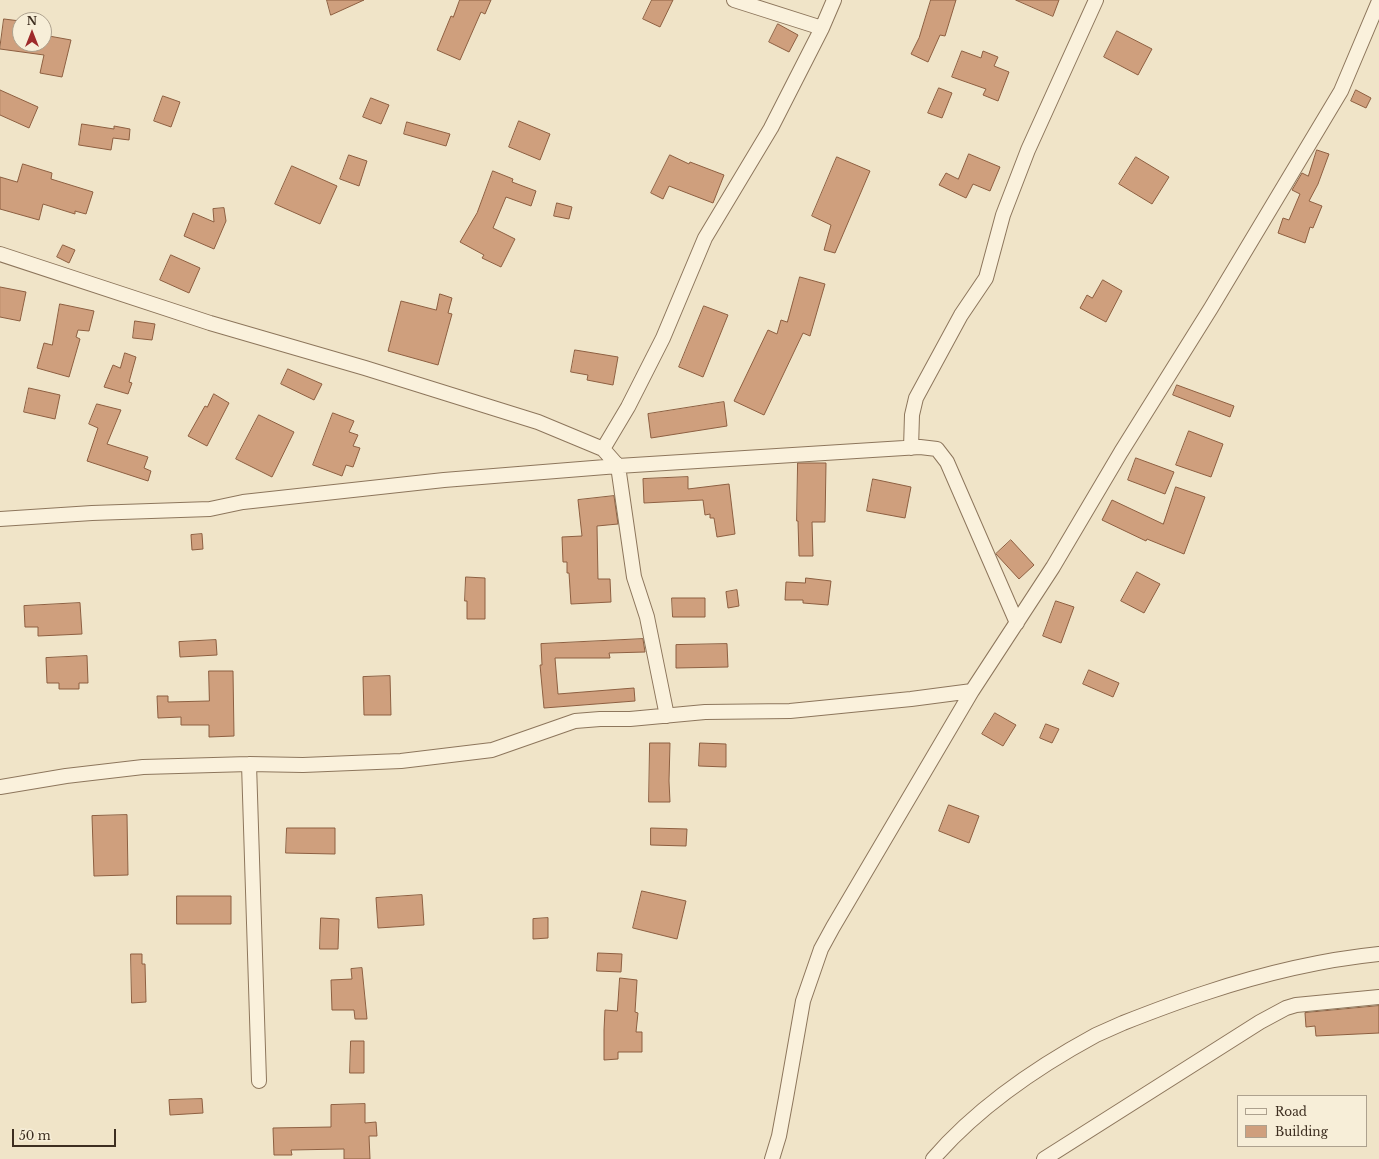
<!DOCTYPE html>
<html>
<head>
<meta charset="utf-8">
<style>
	body { margin:0 }
	#map { position:relative; width:1379px; height:1159px; overflow:hidden; background:#f0e4c8; font-family:"Libre Baskerville",serif }
	canvas { display:block }
	.legend { position:absolute; left:1237px; top:1095px; width:130px; height:52px; box-sizing:border-box; background:#f7eed8; border:1px solid #ada18e; margin:0; padding:5px 7px; list-style:none; font-size:12px; color:#3d2e20 }
	.legend li { display:flex; align-items:center; gap:8px; height:20px }
	.legend b { width:20px; border:1px solid #ada18e }
	.north { position:absolute; left:12px; top:12px; width:40px; height:40px; box-sizing:border-box; background:#f7eed8; border:1px solid #ada18e; border-radius:50%; rotate:0deg; font-size:11px; font-weight:700; line-height:16px; text-align:center; color:#3d2e20 }
	.north::after { content:''; display:block; margin:auto; width:14px; height:18px; background:#9e2a2b; clip-path:polygon(50% 0,100% 100%,50% 72%,0 100%) }
	.scale { position:absolute; left:12px; top:1129px; width:104px; height:18px; box-sizing:border-box; border:2px solid #3d2e20; border-top:0; padding-left:5px; font-size:12px; line-height:14px; white-space:nowrap; color:#3d2e20; -webkit-text-stroke:3px #f7eed8; paint-order:stroke }
</style>
</head>
<body>
<div id="map">
<canvas width="1379" height="1159"></canvas>
<ul class="legend">
<li><b style="height:5px;background:#faf1dc"></b>Road</li>
<li><b style="height:11px;background:#cf9f7d"></b>Building</li>
</ul>
<div class="north">N</div>
<div class="scale">50 m</div>
</div>
<script>
const c = document.querySelector('canvas').getContext('2d');
c.lineJoin = 'round';
function paint(path, color) { c.fillStyle = color; c.fill(path, 'evenodd'); }
function trace(path, color, width, dash) { c.strokeStyle = color; c.lineWidth = width; c.lineCap = dash ? 'butt' : 'round'; c.setLineDash(dash || []); c.stroke(path); }
const building = new Path2D(`
	M327 0H364L331 15Z
	M460 0H491L485 14 481 12 460 60 437 50 451 16 453 17Z
	M652 0H673L660 27 643 19Z
	M931 0H956L945 36 940 35 928 62 911 54 919 38Z
	M1016 0H1059L1053 16Z
	M4 19 20 21V44H47L49 36 71 40 62 77 40 73 44 55 0 49Z
	M778 24 798 35 789 52 769 42Z
	M1117 31 1152 49 1138 75 1104 57Z
	M962 51 981 58 983 51 998 57 994 66 1009 72 998 101 983 95 986 89 952 77Z
	M939 88 952 93 942 118 928 113Z
	M0 90 38 107 29 128 0 115Z
	M1356 90 1371 98 1366 108 1351 101Z
	M163 96 180 102 171 127 154 121Z
	M371 98 389 105 381 124 363 117Z
	M519 121 550 134 540 160 509 147Z
	M407 122 450 134 446 146 404 134Z
	M82 124 114 129V126L130 129 129 140 113 138 111 150 79 145Z
	M1317 150 1329 154 1318 184 1309 201 1322 206 1313 228 1310 227 1305 243 1278 233 1283 218 1289 220 1300 194 1292 190 1302 173 1308 176Z
	M969 154 1000 167 990 191 973 184 966 198 939 185 946 173 958 179Z
	M349 155 367 161 359 186 340 179Z
	M670 155 689 164 690 162 724 175 713 203 669 186 663 199 651 193Z
	M837 157 870 171 835 253 824 250 831 225 812 216Z
	M1136 157 1169 177 1152 204 1119 184Z
	M23 164 52 173 51 179 93 192 86 214 75 211V214L43 204 39 220 0 209V177L17 182Z
	M292 166 337 186 320 224 275 204Z
	M493 171 513 179 512 182 536 191 531 206 506 197 493 228 515 239 501 267 482 258 484 255 460 242 477 213Z
	M557 203 572 207 569 219 554 216Z
	M224 208 226 221 214 249 184 236 193 213 214 222 213 209Z
	M63 245 75 250 69 263 57 257Z
	M171 255 200 268 189 293 160 280Z
	M800 277 825 284 810 336 803 333 764 415 734 401 768 330 777 334 781 320 787 322Z
	M1103 280 1122 291 1106 322 1080 308 1087 295 1092 298Z
	M0 287 26 292 20 321 0 317Z
	M440 294 452 298 448 313 452 314 438 365 388 351 401 301 436 310Z
	M60 304 94 311 89 331 78 330 76 337 80 339 69 377 37 368 44 343 52 345Z
	M704 306 728 315 703 377 679 367Z
	M135 321 155 324 152 340 133 338Z
	M575 350 618 357 613 385 587 380 588 375 571 372Z
	M125 353 136 357 129 382 132 383 128 394 104 387 113 365 120 368Z
	M288 369 322 384 314 400 281 384Z
	M1177 385 1234 406 1230 417 1173 395Z
	M29 388 60 395 55 419 24 412Z
	M214 394 229 403 207 446 188 436 205 406 207 407Z
	M724 402 727 426 651 438 648 414Z
	M97 404 121 410 107 444 148 457 144 468 151 471 148 481 87 461 98 428 89 424Z
	M333 413 354 421 349 432 358 435 353 446 360 448 353 467 346 465 342 476 313 465Z
	M259 415 294 432 272 477 236 459Z
	M1189 431 1223 444 1211 477 1176 465Z
	M1136 458 1174 472 1165 494 1128 480Z
	M798 463H826L825 522H812L813 556H799L798 521H797Z
	M688 477V489L729 484 735 534 717 537 714 518H710V514L705 515 703 500 644 503 643 479Z
	M873 479 911 487 905 518 867 511Z
	M1176 487 1205 497 1184 554 1147 539 1146 541 1102 520 1112 500 1163 524Z
	M614 496 618 524 597 526 598 579H610L611 602 571 604 569 573H567V562H563L562 537 582 536 578 500Z
	M202 534 203 549 192 550 191 535Z
	M1011 540 1034 565 1019 579 996 554Z
	M1137 572 1160 584 1144 613 1121 601Z
	M466 577 485 578V619H467V601H465Z
	M806 578 831 581 828 605 803 603V600H785L786 582 805 583Z
	M737 590 739 606 728 608 726 592Z
	M672 598H705V617H673Z
	M1056 601 1074 607 1061 643 1043 636Z
	M80 603 82 634 38 636V627H25L24 606Z
	M643 639 645 652 609 653 610 658H555L558 694 634 688 635 701 544 708 540 665H542L541 644Z
	M216 640 217 655 180 657 179 642Z
	M727 644 728 667 676 668V645Z
	M87 656 88 683H79V689H59V683H47L46 658Z
	M1089 670 1119 683 1113 697 1083 684Z
	M209 671H233L234 736 209 737V725H181V717L158 718 157 696H168V702L209 701Z
	M390 676 391 715H364L363 677Z
	M995 713 1016 725 1003 746 982 734Z
	M1046 724 1059 729 1052 743 1040 738Z
	M650 743H670L669 781 670 802H649Z
	M700 743 726 744V767L699 766Z
	M949 805 979 816 969 843 939 831Z
	M127 815 128 875 94 876 92 816Z
	M287 828H335V854L286 853Z
	M651 828 687 829 686 846 651 845Z
	M642 891 686 901 677 939 633 928Z
	M422 895 424 925 378 928 376 898Z
	M177 896H231V924H177Z
	M321 918 339 919 338 949H320Z
	M548 918V938L533 939V919Z
	M598 953 622 954 621 972 597 971Z
	M131 954H142V964H145L146 1002 132 1003Z
	M362 968 367 1019H355L354 1010H332L331 980 352 979 351 969Z
	M620 978 637 980 635 1012 638 1013 636 1032H642V1052H618V1059L604 1060V1030L605 1010 617 1011Z
	M1379 1006V1033L1316 1036 1315 1026 1306 1027 1305 1013Z
	M351 1041H364V1073H350Z
	M202 1099 203 1113 170 1115 169 1100Z
	M365 1104V1123L376 1122 377 1136H369L370 1159H344V1149L291 1150 292 1155H274L273 1128 331 1127V1105Z`);
const street = new Path2D(`
	M734 0 822 28
	M834 0 822 28 771 128 705 238 663 338 628 407 603 449 618 466 920 447 937 449 947 462 1017 623
	M0 254 210 323 365 368 538 422 603 449
	M911 448 912 415 916 398 961 315 986 278 1003 215 1028 150 1096 0
	M0 519 92 513 210 509 243 502 444 480 618 466 634 577 647 617 667 716
	M249 764 259 1081
	M0 787 66 776 143 767 249 764 303 765 401 761 492 750 575 721 600 719H630L705 712 790 711 911 699 972 691
	M772 1159 779 1136 786 1098 803 1001 821 949 833 927 972 691 1053 567 1121 452 1211 308 1341 91 1379 1
	M933 1159C977 1108 1037 1067 1096 1035 1105 1031 1114 1027 1123 1023 1151 1012 1177 1002 1205 993 1262 974 1320 960 1379 954
	M1044 1159 1260 1022 1286 1008 1296 1005 1379 997`);
paint(building, '#cf9f7d');
trace(building, '#8d5f41', 1);
trace(street, '#8d765c', 16);
trace(street, '#faf1dc', 14);
</script>
</body>
</html>
